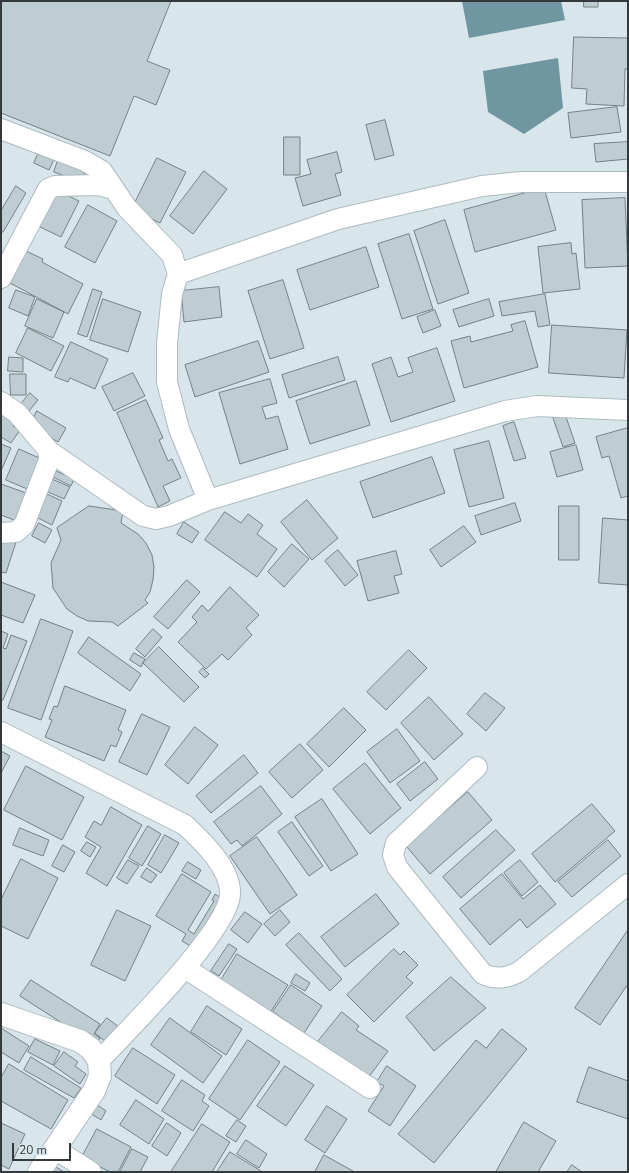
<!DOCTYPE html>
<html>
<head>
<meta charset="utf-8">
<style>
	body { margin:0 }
	#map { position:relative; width:629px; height:1173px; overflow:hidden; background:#d8e6eb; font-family:"Nunito Sans",sans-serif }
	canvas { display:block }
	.frame { position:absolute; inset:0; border:2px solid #34393b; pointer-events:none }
	.scale { position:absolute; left:12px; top:1143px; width:59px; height:18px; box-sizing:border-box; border:2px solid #34393b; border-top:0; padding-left:5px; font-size:12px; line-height:14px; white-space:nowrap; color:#34393b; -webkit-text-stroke:3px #d8e6eb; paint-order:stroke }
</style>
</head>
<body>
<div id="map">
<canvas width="629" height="1173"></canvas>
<div class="frame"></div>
<div class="scale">20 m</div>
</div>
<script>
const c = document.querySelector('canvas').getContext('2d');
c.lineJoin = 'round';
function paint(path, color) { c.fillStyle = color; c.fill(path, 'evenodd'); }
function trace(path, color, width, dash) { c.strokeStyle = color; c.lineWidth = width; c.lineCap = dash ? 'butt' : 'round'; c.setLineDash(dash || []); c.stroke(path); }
const water = new Path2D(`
	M462 1H561L565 20 469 38Z
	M558 58 563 108 524 134 488 112 483 71Z`);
const building = new Path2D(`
	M1 1H171L147 61 170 70 156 105 134 96 110 156 1 113Z
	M584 1H598V7H584Z
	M574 37 628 38V69H625L624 106 586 104 587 89 572 88Z
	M617 107 621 132 571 138 568 113Z
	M385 120 394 155 375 160 366 125Z
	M284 137H300V175H284Z
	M628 142V159L596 162 594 144Z
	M40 150 55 157 49 170 34 163Z
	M337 152 342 172 335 174 341 195 303 206 295 178 311 174 307 160Z
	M60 155 88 165 81 182 54 172Z
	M157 158 186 172 160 223 132 209Z
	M204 171 227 189 193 234 170 216Z
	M16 186 26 193 3 232H1V211Z
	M544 188 556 230 475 252 464 210Z
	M56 190 79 201 61 237 38 226Z
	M625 198 628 266 585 268 582 200Z
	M88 205 117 221 95 263 65 247Z
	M445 220 469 293 438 304 414 231Z
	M409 234 433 309 402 319 378 244Z
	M571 243 572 254 576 253 580 289 543 293 538 247Z
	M366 247 379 287 310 310 297 270Z
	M26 251 43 259 42 262 83 284 68 314 10 283Z
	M283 280 304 348 270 359 248 291Z
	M219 287 222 317 184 322 181 291Z
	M93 289 102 292 87 337 78 334Z
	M16 290 35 297 28 316 9 308Z
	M545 294 550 325 538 327 535 311 502 316 499 302Z
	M37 299 64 312 53 338 25 326Z
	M103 299 141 312 128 352 90 340Z
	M489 299 494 316 459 327 453 310Z
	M435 310 441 326 423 333 417 317Z
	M525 321 538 367 464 388 451 341 470 336 471 342 513 331 511 325Z
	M552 325 627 330 624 378 549 373Z
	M28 328 64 346 51 371 16 353Z
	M258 341 269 372 195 397 185 365Z
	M71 342 108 359 95 389 70 378 68 382 55 377Z
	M437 348 455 401 391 422 372 364 391 357 398 377 413 372 408 358Z
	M9 357 23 358V372L8 371Z
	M338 357 345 380 289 398 282 375Z
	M133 373 145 396 114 411 102 387Z
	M10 374H26V395H11Z
	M270 379 277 403 262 407 266 419 278 416 288 449 240 464 219 393Z
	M356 381 370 425 310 444 296 401Z
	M30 393 38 400 29 411 21 404Z
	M146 400 163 438 159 440 168 461 172 459 181 478 163 486 170 501 158 507 117 413Z
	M1 408 17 419 13 426 20 430 11 443 1 437Z
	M37 411 66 428 58 442 30 425Z
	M564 411 575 443 563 447 552 415Z
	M514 422 526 458 514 461 503 426Z
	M628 428V496L621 498 609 456 602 458 596 437Z
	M489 441 504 498 469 507 454 450Z
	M1 444 11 448 1 471Z
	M576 445 583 470 557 477 550 452Z
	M19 449 44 460 32 491 6 480Z
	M432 457 445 493 373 518 360 482Z
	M54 470 74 479 71 486 51 476Z
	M52 479 70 487 64 499 46 491Z
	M1 484 29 494 19 522 1 515Z
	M47 494 62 501 52 525 38 518Z
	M307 500 338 538 312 560 281 522Z
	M515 503 521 521 481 535 475 516Z
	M89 506 123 511 121 523 138 534 146 543 152 555 154 567 153 580 150 592 145 600 148 603 118 626 112 622 88 621 77 616 67 609 53 588 51 563 61 540 57 528Z
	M559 506H579V560H559Z
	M225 512 241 523 248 514 263 525 257 534 277 549 257 577 205 540Z
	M603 518 628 520V585L599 583Z
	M184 522 199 532 192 543 177 534Z
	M39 523 52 530 45 543 32 536Z
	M464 526 476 542 441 567 430 550Z
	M1 537 16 542 6 573 1 572Z
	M292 544 309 559 284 587 268 572Z
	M338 550 358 575 345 586 325 561Z
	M396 551 402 574 394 576 399 593 368 601 357 561Z
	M187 580 200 592 168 629 154 617Z
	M1 582 35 595 23 623 1 615Z
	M230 587 259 615 246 628 252 635 228 660 222 654 206 669 178 642 197 622 192 617 202 605 208 611Z
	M41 619 73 631 41 720 8 708Z
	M153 629 162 637 145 657 136 649Z
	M1 631 8 634 3 648 6 649 11 635 27 641 3 700H1Z
	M89 637 141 674 130 691 78 653Z
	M159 647 199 687 184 702 143 663Z
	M409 650 427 668 386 710 367 692Z
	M134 653 145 659 141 667 130 660Z
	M203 668 209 674 205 678 199 672Z
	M65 686 126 710 118 730 122 732 116 747 111 745 104 761 45 737 52 720 49 719 54 706 57 707Z
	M485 693 505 708 486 731 467 714Z
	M429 697 463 734 434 760 401 723Z
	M344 708 366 730 329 767 307 744Z
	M142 714 170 727 147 775 119 762Z
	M195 727 218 745 188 784 165 765Z
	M397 729 420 761 390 783 367 752Z
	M300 744 323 770 292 798 269 772Z
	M1 751 10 756 1 773Z
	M244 755 258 773 211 813 196 796Z
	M425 762 438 779 410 801 397 784Z
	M365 763 401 808 370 834 333 789Z
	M26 766 84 797 62 840 4 810Z
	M261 786 282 814 242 846 237 840 231 844 214 822Z
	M468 792 492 820 430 874 406 846Z
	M322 799 358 854 331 871 295 817Z
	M592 804 615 831 555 882 532 854Z
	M111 807 142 825 107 886 86 873 101 847 85 837 94 821 101 825Z
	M292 822 323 866 309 876 278 832Z
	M148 826 161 834 142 866 129 858Z
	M20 828 49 840 43 856 13 845Z
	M496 830 515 850 461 898 443 877Z
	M165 835 179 843 161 873 148 865Z
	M257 837 297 895 270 914 230 856Z
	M608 840 621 856 572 897 558 882Z
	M87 842 96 847 90 857 81 851Z
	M63 845 75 852 64 872 52 866Z
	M21 859 58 878 28 939 1 926V900Z
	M128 860 139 866 127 884 117 878Z
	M520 860 538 882 522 896 504 873Z
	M188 862 201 870 196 879 182 871Z
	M147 868 157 875 151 883 141 877Z
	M182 874 211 892 188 930 194 934 214 901 212 900 215 894 221 898 192 947 182 941 186 934 156 916Z
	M502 874 523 899 540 885 556 904 527 928 520 919 490 945 460 909Z
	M376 894 399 924 345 967 321 937Z
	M117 910 151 926 125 981 91 965Z
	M280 910 290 922 275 936 264 924Z
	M245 912 262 924 248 943 231 930Z
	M628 930V984L600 1025 575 1008Z
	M299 933 342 979 330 991 286 945Z
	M229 944 237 949 219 976 211 971Z
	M394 949 400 955 404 951 418 965 406 977 413 983 374 1022 347 995Z
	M237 954 288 985 270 1013 220 982Z
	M296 974 310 983 305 991 291 983Z
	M451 977 486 1008 434 1051 406 1017Z
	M31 980 100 1024 94 1034 100 1038 96 1045 20 996Z
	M291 985 322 1006 304 1033 273 1012Z
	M207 1006 242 1029 226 1055 191 1032Z
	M342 1012 359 1026 356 1030 388 1051 368 1078 316 1044Z
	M107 1018 119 1027 108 1044 95 1033Z
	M170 1018 222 1056 203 1083 151 1045Z
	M1 1028 29 1046 19 1063 1 1052Z
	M502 1029 527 1049 434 1163 398 1134 476 1040 486 1048Z
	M35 1039 60 1051 53 1065 28 1052Z
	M248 1040 280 1062 240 1120 209 1099Z
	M133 1048 175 1075 157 1104 115 1076Z
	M64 1052 78 1062 75 1066 86 1074 80 1084 54 1066Z
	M31 1057 81 1088 74 1098 24 1070Z
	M9 1064 68 1100 51 1129 1 1101V1078Z
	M285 1066 314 1085 286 1126 257 1106Z
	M387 1066 416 1086 390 1126 368 1111 384 1086 377 1082Z
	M589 1067 628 1081V1119L577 1102Z
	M182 1080 205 1095 202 1101 209 1106 193 1131 162 1111Z
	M136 1100 164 1119 149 1144 120 1125Z
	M96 1104 106 1111 101 1120 90 1113Z
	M327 1106 347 1119 325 1153 305 1140Z
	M237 1120 246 1126 236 1142 226 1136Z
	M524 1122 556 1141 538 1172H496Z
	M1 1123 25 1134 9 1169 1 1165Z
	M167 1123 181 1133 167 1156 152 1146Z
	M202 1124 230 1142 212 1172H171Z
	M97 1129 131 1147 118 1172H110L82 1157Z
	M246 1140 267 1154 259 1168 237 1154Z
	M132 1149 148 1157 140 1172H120Z
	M230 1152 261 1171 260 1172H217Z
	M324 1155 353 1171 352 1172H315Z
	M572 1165 582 1172H567Z
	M56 1167 64 1172H53Z`);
const minor = new Path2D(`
	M1 129 85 161 102 171 127 208 172 255 178 274 172 294 167 343V382L179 429 208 500
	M178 274 338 219 482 186 521 182H628
	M1 278 48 189 55 186 98 185 114 189
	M1 402 17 413 49 451 143 516 156 519 169 516 208 500 505 411 537 406 628 410
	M1 533 16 532 24 525 49 460V451
	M1 732 185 825C202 841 231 868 230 894 229 930 127 1031 99 1061
	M477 767 396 843 393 855 397 867 483 974C496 980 506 978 519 972L628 884
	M185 968 370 1088
	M55 1149 91 1172`);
const tertiary = new Path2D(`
	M1 1014 80 1041 91 1049 99 1061 100 1076 94 1091 39 1172`);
paint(water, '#7096a2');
paint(building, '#becdd1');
trace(building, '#748185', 1);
trace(minor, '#adbbc0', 22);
trace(tertiary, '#adbbc0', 24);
trace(minor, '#fff', 20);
trace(tertiary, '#fff', 22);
</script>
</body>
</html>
